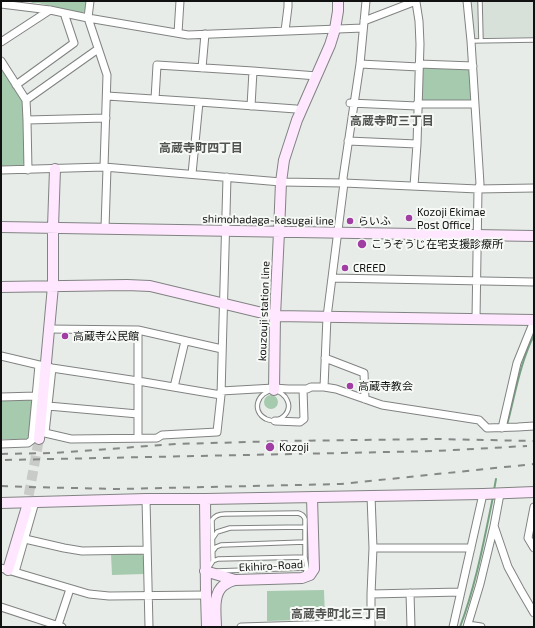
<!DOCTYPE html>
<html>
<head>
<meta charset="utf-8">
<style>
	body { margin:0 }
	#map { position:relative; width:535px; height:628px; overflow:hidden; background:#e8ece9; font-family:"Exo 2",sans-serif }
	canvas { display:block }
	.frame { position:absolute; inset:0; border:2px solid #101110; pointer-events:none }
</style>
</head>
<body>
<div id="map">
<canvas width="535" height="628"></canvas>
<div class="frame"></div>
</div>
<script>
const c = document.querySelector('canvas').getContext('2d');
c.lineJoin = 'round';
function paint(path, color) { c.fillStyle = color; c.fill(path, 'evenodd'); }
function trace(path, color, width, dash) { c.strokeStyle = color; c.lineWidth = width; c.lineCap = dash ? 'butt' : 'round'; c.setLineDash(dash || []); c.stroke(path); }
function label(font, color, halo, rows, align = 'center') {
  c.font = font + ' "Exo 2","Noto Sans JP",sans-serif'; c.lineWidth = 4; c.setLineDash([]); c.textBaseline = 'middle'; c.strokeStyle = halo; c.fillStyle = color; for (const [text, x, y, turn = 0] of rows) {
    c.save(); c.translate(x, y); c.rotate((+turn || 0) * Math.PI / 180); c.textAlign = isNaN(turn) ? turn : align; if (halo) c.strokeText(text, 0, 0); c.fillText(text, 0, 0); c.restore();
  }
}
const built = new Path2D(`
	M470 1H534V37L474 38Z`);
const green = new Path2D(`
	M30 1H87L85 11 82 13 38 3H32Z
	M1 66 24 100 25 163 23 165 1 166Z
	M420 67 471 69 472 103H420Z
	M264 402a7 7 0 1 1 14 0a7 7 0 1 1-14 0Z
	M31 399 33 401 29 437 27 439H1V400Z
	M141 553 143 556 144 574 112 575 111 554Z
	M324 590 325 619 267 621V591Z`);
const stream = new Path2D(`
	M507 425C515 395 520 363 534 335
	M494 490 496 479
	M460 627C476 585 484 540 493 497`);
const secondaryTunnel = new Path2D(`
	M26 510 39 439`);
const lane = new Path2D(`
	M480 1 481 41
	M471 41 534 40
	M274 390C286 393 294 406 284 416 282 418 278 420 275 421 272 421 269 420 266 419 251 411 257 392 274 390Z
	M213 538 217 532 230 528 305 527
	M213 551 216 547 221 545 305 542
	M213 561 212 520C215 515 219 514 225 514L298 513C302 514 304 516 305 519V557
	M209 567 213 561 218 559 305 557 307 568 305 574
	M217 571 307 568`);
const street = new Path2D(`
	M90 1 88 18 107 75 104 167
	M467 1 471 41 480 184 478 189 476 319
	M1 4 50 10 88 18 188 35 363 28
	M364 21 416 1
	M285 31 288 7V1
	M178 33 180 1
	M1 42 50 10
	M1 61 26 100 27 120 28 170
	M360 64 419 67
	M419 64 473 66
	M202 68 205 34
	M16 85 74 43 64 13
	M107 96 199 102 296 109
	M155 99 157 65 253 71 317 76
	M26 100 98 49
	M350 103 417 106
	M417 104H475
	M251 106 253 71
	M27 120 106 118
	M348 141 417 144
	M1 170 104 167 281 182 344 183 478 189 534 188
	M192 174 199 102
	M414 186 417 144 420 44 419 21 416 2
	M105 228 107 168
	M332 278 534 282
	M49 329 138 330 222 349
	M138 330V438
	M1 356 52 368 138 381 221 395
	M325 358 364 373 365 399
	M52 368 45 433 71 439 157 438 162 435 217 432 221 395 227 177
	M174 387 185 341
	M324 387 327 317 344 183 343 178 360 64 366 1
	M221 391 274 388 288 389H307L311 387H324L336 389 382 405 479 420 487 428 518 427 534 426
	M1 397 36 396
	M48 406 138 414
	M275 421 300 422 304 419 303 389
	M502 428 517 363 534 321
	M1 444 28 443 32 440 39 365
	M146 499 149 627
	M534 507 528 538 534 548
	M494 526 508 567 520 589 534 613
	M25 539 64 548 82 551 147 550
	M373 548H471
	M1 568 89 594 109 596 206 595
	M15 572 35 502
	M410 593 411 627
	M371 594 460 592
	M1 607 62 627
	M58 625 70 589
	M468 625 481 627
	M241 627 371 623
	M371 627V594L373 548 371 496
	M453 627 483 494
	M467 627 480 584 494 526 500 494`);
const secondary = new Path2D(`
	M1 227 534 236
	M1 287 127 285 150 286 275 316 534 320
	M274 390 275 316 279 232 281 182 284 160 297 120 330 45 335 29 338 11V1
	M39 439 53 286V227L55 169
	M205 499 206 595 207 627
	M1 503 146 499H205L483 494 534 492
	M8 570 26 510
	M205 571 235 580
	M216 627C216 614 212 594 224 585 227 583 231 581 235 580L302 578 310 575 314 569 312 497`);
const rail = new Path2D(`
	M1 454 54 453 176 444 283 441 436 439 534 441
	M5 460 436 451 527 446
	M1 486 29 487 118 489 341 484 534 464`);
const markers = [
	[409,218,4,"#a13ea3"],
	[350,221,4,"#a13ea3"],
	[362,244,5,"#a13ea3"],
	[345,268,4,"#a13ea3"],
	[65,336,4,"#a13ea3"],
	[350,386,4,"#a13ea3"],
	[270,447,5,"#a13ea3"]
];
const poiNames = [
	["Kozoji Ekimae",417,212],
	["Post Office",417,225],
	["らいふ",358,221],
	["こうぞうじ在宅支援診療所",371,244],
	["CREED",353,268],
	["高蔵寺公民館",73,336],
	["高蔵寺教会",358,386],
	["Kozoji",279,447]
];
const streetNames = [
	["shimohadaga-kasugai line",268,220,1],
	["kouzouji station line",264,311,-88],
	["Ekihiro-Road",271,566,-3]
];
const neighbourhoodNames = [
	["高蔵寺町三丁目",392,121],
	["高蔵寺町四丁目",201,148],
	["高蔵寺町北三丁目",339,614]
];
paint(built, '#d7e1d9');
paint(green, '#a5caad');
trace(stream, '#76a181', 2);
trace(secondaryTunnel, '#c8cbc8', 10, [10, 5]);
trace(lane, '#808381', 5.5);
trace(street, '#808381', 9);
trace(secondary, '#808381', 12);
trace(lane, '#fff', 3.5);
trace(street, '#fff', 7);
trace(secondary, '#ffe7ff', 10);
trace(rail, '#858886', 2, [7, 7]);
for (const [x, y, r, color] of markers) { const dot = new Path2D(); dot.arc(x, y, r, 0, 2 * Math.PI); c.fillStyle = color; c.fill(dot); trace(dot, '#f6f9f6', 1.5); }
label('11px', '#101110', '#f6f9f6', poiNames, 'left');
label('11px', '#101110', '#f6f9f6', streetNames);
label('bold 12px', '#515351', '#f6f9f6', neighbourhoodNames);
</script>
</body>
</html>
